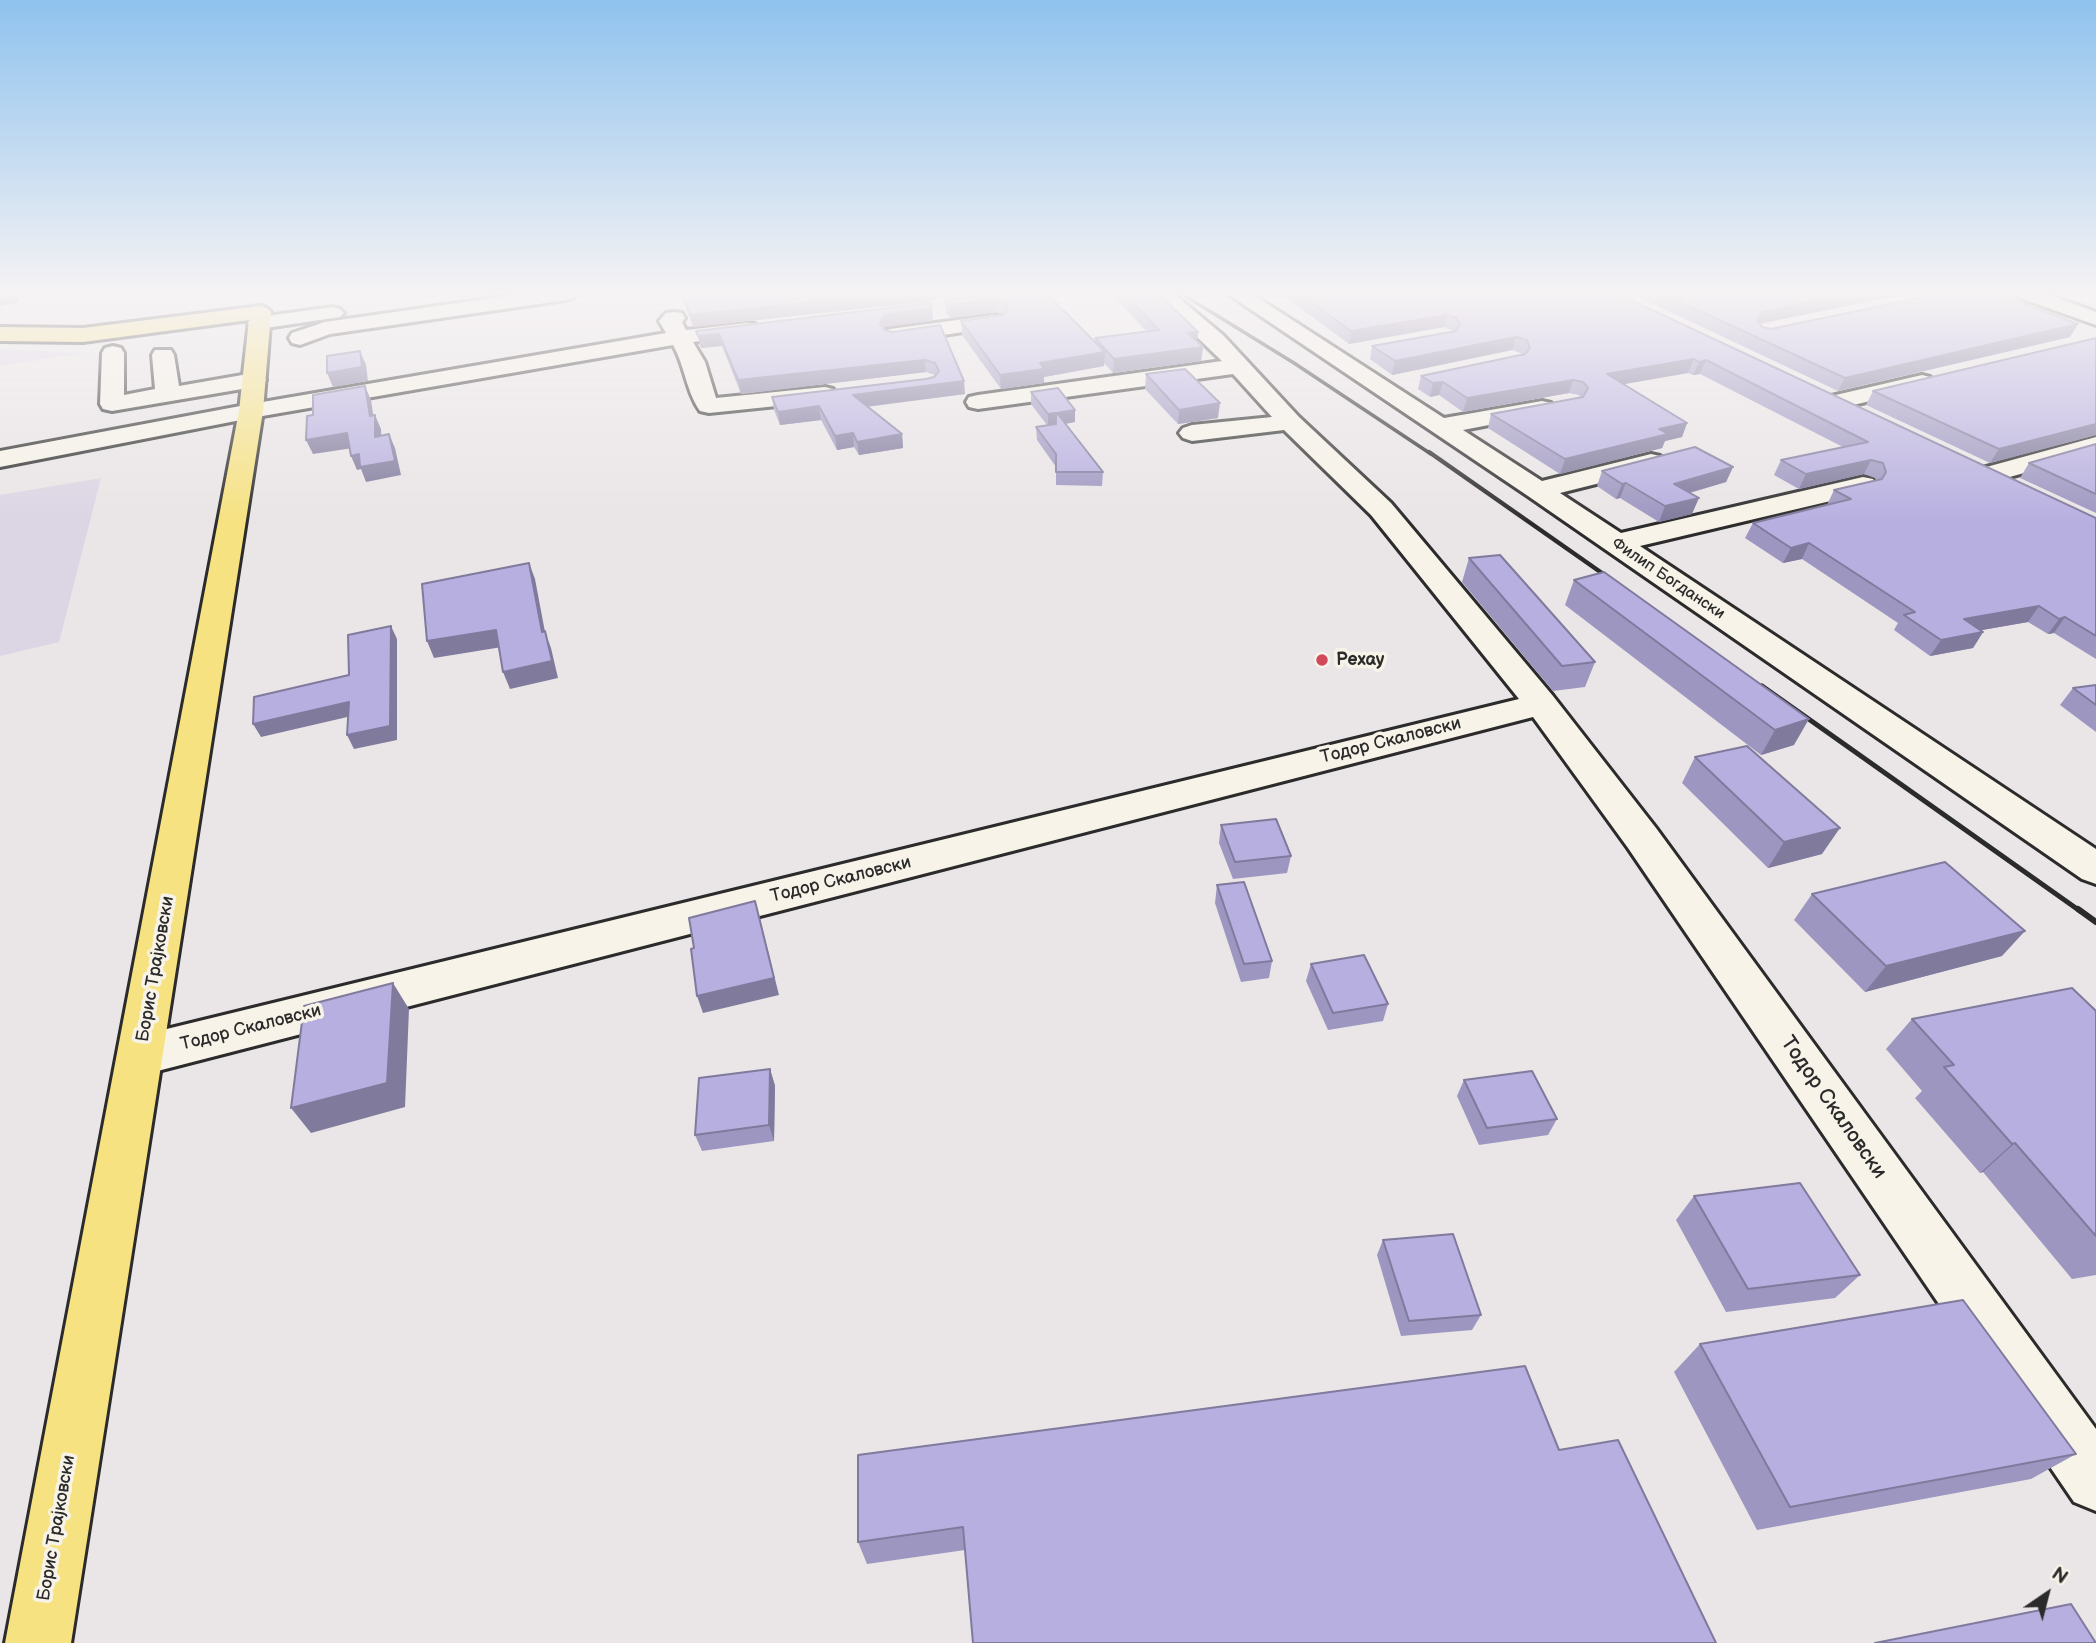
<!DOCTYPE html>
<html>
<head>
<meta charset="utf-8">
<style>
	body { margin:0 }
	#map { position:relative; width:2096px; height:1643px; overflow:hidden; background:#eae5e6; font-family:"Balsamiq Sans",sans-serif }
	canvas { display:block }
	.north { position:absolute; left:2012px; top:1559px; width:70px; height:70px; -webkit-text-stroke:5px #f7f3e8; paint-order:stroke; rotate:35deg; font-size:19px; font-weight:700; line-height:28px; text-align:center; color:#2b2b2b }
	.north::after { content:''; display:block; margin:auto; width:24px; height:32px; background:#2b2b2b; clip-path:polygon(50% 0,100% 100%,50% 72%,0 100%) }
</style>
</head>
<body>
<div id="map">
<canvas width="2096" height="1643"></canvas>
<div class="north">N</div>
</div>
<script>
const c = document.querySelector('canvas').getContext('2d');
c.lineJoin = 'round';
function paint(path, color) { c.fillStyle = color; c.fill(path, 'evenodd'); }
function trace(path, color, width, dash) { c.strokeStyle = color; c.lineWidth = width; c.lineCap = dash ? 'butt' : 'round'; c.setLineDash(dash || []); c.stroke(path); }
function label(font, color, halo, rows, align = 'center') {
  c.font = font + ' "Balsamiq Sans",sans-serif'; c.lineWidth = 7; c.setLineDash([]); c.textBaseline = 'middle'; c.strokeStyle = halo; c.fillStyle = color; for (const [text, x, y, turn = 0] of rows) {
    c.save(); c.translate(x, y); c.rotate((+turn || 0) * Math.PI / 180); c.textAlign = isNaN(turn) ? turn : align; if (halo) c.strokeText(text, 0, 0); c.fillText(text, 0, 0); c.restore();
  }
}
const built = new Path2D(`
	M0 349 57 352 82 353 0 366Z
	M101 478 59 642 0 656V495Z`);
const minor = new Path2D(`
	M521 294H576L573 298 566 300 330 334 300 345 292 343 289 338 292 333 325 322Z
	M1152 294H1174L1223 335 1299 417 1391 503 1553 696 1656 828 2096 1429V1511L2074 1502 1628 848 1533 717 142 1075 126 1069 119 1055 126 1041 142 1035 1519 699 1371 515 1284 430 1192 441 1183 438 1179 433 1183 428 1192 425 1272 417 1233 374 978 409 969 407 966 402 969 397 978 395 1222 361Z
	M1228 294H1252L1444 418 1542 401 1551 403 1554 408 1551 413 1463 430 1542 481 1651 454 1660 456 1664 462 1660 468 1560 493 1621 533 1863 477 1873 479 1876 485 1873 491 1640 546 2096 849V884L2082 879 1528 496Z
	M2017 294H2047L2096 312V325L2020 298Z
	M333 307 340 309 344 313 340 317 259 329 251 328 248 323 251 318 259 317Z
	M674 312 682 313 685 318 682 322 686 330 747 323 755 324 758 329 755 334 747 335 693 342 705 362 716 398 825 387 833 389 837 394 833 399 825 401 709 413 700 411C686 391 685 366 673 345L251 418 0 467V451L251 404 666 333 659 321 666 313Z
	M995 315 1003 316 1006 321 1003 326 890 343 882 341 879 336 882 331 890 329Z
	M113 346 121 348 124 353V395L155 389 152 355 155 350H171L174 355 179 386 254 373 262 375 266 380 262 385 254 387 112 411 103 409 100 404 102 353 105 348Z
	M1922 375 1930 377 1934 382 1930 387 1836 409 1827 407 1824 402 1827 397Z
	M2096 437V453L1988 483 1979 481 1975 475 1979 469Z`);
const major = new Path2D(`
	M260 306 267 308 271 312 263 411 71 1643H5L239 411 249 320 83 342 0 341V327L83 328Z`);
const railFar3 = new Path2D(`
	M1182 294 1294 363 1431 454`);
const railFar2 = new Path2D(`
	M1429 452 1619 585`);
const railFar1 = new Path2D(`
	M1762 686 2080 911`);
const rail = new Path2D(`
	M2078 909 2096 922`);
const wall = new Path2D(`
	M682 294H943L932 301 693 327 685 305Z
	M993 294 1095 342V338L1147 332 1112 294H1159L1198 332 1197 342 1203 347 1201 361 1113 373 1104 363V366L1044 377V383L1001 389 962 335 961 321 1004 314 995 312 950 318 946 313 945 300Z
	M1281 294H1618L2096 518V659L2054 633 2048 634 2028 622 1981 630 1983 632 1973 648 1930 656 1894 630 1898 623 1802 559 1783 563 1745 538 1753 523 1827 505 1834 490 1876 480 1875 478 1864 474 1799 489 1774 475 1781 460 1843 447 1700 374 1693 375 1688 373 1623 384 1687 423 1682 437 1665 441 1662 448 1560 474 1488 428 1491 414 1580 397 1579 395 1569 393 1463 412 1439 395 1430 397 1418 389 1421 376 1524 355 1523 354 1512 350 1392 375 1370 359 1372 346 1455 332 1454 331 1444 327 1349 344Z
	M1632 294H1905L1760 324 1762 327 1771 329 2078 324 2070 337 1838 391Z
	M932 308 933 320 885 327 884 330 893 332 940 325 965 394 867 407 902 434 903 448 859 455 854 447 837 450 821 420 780 425 774 410 772 397 926 379 934 377 935 375 926 372 741 394 722 346 701 348 696 331Z
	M2096 338V435L1990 463 1866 405 1873 391Z
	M1146 374 1218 418 1178 424 1145 389Z
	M1031 392 1075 410V422L1065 424 1103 472 1102 486 1056 485V467L1037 440 1036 427 1047 425 1031 404Z
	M2096 444V513L2020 478 2029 463Z
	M1733 467 1726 482 1690 493 1692 514 1659 522 1620 498 1616 499 1597 486 1602 471Z
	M1469 558 1595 662 1585 687 1553 691 1462 582Z
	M1604 572 1794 745 1761 755 1565 605 1574 580Z
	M2096 685V732L2060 705 2073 688Z
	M1695 757 1822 854 1768 868 1682 783Z
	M1221 825 1291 856 1287 873 1233 879 1219 843Z
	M1217 885 1272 961 1269 978 1241 982 1215 903Z
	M1812 894 2002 956 1865 992 1794 920Z
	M1311 964 1388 1004 1383 1021 1328 1030 1306 981Z
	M2096 1011V1275L2072 1279 1983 1172 1980 1173 1915 1098 1922 1091 1886 1049 1912 1019Z
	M770 1069 775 1086 774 1141 702 1151 695 1135Z
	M1464 1080 1557 1119 1548 1135 1479 1145 1457 1096Z
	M1694 1196 1860 1275 1835 1298 1726 1312 1676 1220Z
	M1383 1240 1481 1315 1472 1330 1401 1336 1377 1255Z
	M1700 1344 2076 1454 2031 1479 1757 1530 1674 1372Z
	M1525 1366 965 1550 867 1564 858 1542Z`);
const shadedWall = new Path2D(`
	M0 294H21L17 303 0 306Z
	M886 294H943L932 301 693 327 690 315Z
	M1849 294H1905L1756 324 1752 333 1762 312Z
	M994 299 995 312 950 318 949 305Z
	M932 308 933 320 885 327 881 336 880 324 884 315Z
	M1447 315 1444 327 1349 344 1351 331Z
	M2078 324 2070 337 1838 391 1845 378Z
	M1198 332 1196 346 1188 333Z
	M719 334 722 346 701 348 698 336Z
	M1516 337 1512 350 1392 375 1395 361Z
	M1203 347 1201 361 1113 373 1114 359Z
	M360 351 366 365 368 381 333 387 327 373Z
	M1105 352 1104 366 1044 377V383L1001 389 1000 375 1040 363Z
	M1694 359 1688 373 1602 388 1607 374Z
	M925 360 926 372 741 394 738 380Z
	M1706 360 1700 374 1693 375 1699 362Z
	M1573 380 1569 393 1463 412 1467 398Z
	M964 381 965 394 854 408 853 395Z
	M1443 382 1439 395 1430 397 1433 383Z
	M365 386 371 400 375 427V415L381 429 382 451 375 437 370 416Z
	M1220 403 1218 418 1178 424 1179 410Z
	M819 406 821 420 780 425 778 412Z
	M1075 410V422L1057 425V413Z
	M1056 413V425L1048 427V414Z
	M1687 423 1682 437 1665 441 1662 448 1560 474 1565 459 1659 429Z
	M2096 424V435L1990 463 1999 449Z
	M347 433 353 448 313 454 306 440Z
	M853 433 854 447 837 450 835 436Z
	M389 434 395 448 401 475 366 482 361 469 357 470 351 456Z
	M902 434 903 448 859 455 857 442Z
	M1871 460 1864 474 1799 489 1806 474Z
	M1733 467 1726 482 1667 499 1674 484Z
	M1626 483 1620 498 1616 499 1622 484Z
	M1699 498 1692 514 1659 522 1665 506Z
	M1809 543 1802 559 1783 563 1791 548Z
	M529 563 535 579 545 632 551 648 558 678 510 689 503 672 542 632Z
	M2039 606 2028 622 1954 635 1964 619Z
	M2065 617 2054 633 2048 634 2059 619Z
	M391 626 397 639V740L354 749 347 735Z
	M496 630 502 647 434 658 427 641Z
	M1983 632 1973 648 1930 656 1941 640Z
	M349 702 356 715 261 737 253 724Z
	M1809 719 1794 745 1761 755 1775 730Z
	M1840 828 1822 854 1768 868 1784 842Z
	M760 919 779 995 703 1013 697 996Z
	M2025 931 2002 956 1865 992 1886 966Z
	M393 983 409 1009 405 1107 311 1133 291 1108Z
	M770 1069 775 1086 774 1141 769 1125Z
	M2015 1143 1983 1172 1980 1173 2012 1144Z`);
const building = new Path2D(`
	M682 294H886L690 315Z
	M993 294H1047L1105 352 1040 363 1044 369 1000 375 961 321 1003 315 1008 309 1005 301 994 299 949 305 945 300Z
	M1125 294H1159L1198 332 1188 333 1203 347 1114 359 1095 338 1159 330Z
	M1300 294H1618L2096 518V636L2065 617 2059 619 2039 606 1964 619 1983 632 1941 640 1904 615 1915 612 1809 543 1791 548 1753 523 1851 499 1834 490 1882 479 1886 472 1883 463 1871 460 1806 474 1781 460 1868 442 1706 360 1699 362 1694 359 1607 374 1687 423 1659 429 1668 434 1565 459 1491 414 1583 397 1588 388 1583 382 1573 380 1467 398 1443 382 1433 383 1421 376 1525 354 1530 348 1527 340 1516 337 1395 361 1372 346 1456 331 1460 325 1457 318 1447 315 1351 331Z
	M1663 294H1849L1762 312 1757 320 1762 327 1771 329 1938 294H1998L2078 324 1845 378Z
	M930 303 932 308 884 315 880 324 884 330 893 332 940 325 964 381 853 395 902 434 857 442 853 433 835 436 819 406 778 412 772 397 926 379 934 377 939 371 935 363 925 360 738 380 719 334 698 336 696 331Z
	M2096 338V424L1999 449 1873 391Z
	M360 351 362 367 327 373V356Z
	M1185 369 1220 403 1179 410 1146 374Z
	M365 386 370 416 375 415V437L389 434 395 461 360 467 359 454 351 456 347 433 306 440 307 416 313 415V395Z
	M1058 388 1075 410 1057 413 1103 472H1056V454L1036 427 1056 424V413L1048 414 1031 392Z
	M2096 444V494L2029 463Z
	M1695 447 1733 467 1674 484 1699 498 1665 506 1626 483 1622 484 1602 471Z
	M1500 555 1595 662 1562 666 1469 558Z
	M529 563 542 632 545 631 552 661 503 672 496 630 427 641 422 584Z
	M1604 572 1809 719 1775 730 1574 580Z
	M391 626 390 726 347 735 349 702 253 724 254 697 349 675 348 635Z
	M2096 685V705L2073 688Z
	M1747 746 1840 828 1784 842 1695 757Z
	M1276 819 1291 856 1235 862 1221 825Z
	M1945 862 2025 931 1886 966 1812 894Z
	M1244 882 1272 961 1244 964 1217 885Z
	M755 901 774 978 697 996 691 949 694 948 689 918Z
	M1364 955 1388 1004 1333 1013 1311 964Z
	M393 983 387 1083 291 1108 304 1006Z
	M2072 988 2096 1011V1236L2015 1143 2012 1144 1944 1067 1954 1065 1912 1019Z
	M770 1069 769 1125 695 1135 699 1078Z
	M1532 1071 1557 1119 1487 1128 1464 1080Z
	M1800 1183 1860 1275 1748 1289 1694 1196Z
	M1453 1234 1481 1315 1409 1321 1383 1240Z
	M1963 1300 2076 1454 1790 1507 1700 1344Z
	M1525 1366 1559 1450 1618 1440 1716 1643H973L963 1527 858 1542V1455Z
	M2071 1604 2096 1643H1875Z`);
const markers = [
	[1322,660,7,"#d1495b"]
];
const farStreetnames = [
	["Филип Богдански",1668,579,34]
];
const poiNames = [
	["Рехау",1336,660]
];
const streetNames = [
	["Тодор Скаловски",1391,741,-14],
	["Тодор Скаловски",841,880,-14],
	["Борис Трајковски",156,969,-80],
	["Тодор Скаловски",251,1028,-14],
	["Борис Трајковски",57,1528,-80]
];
const nearStreetnames = [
	["Тодор Скаловски",1833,1108,55]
];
paint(built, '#dbd5e4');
trace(minor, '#2b2b2b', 6);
trace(major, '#2b2b2b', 6);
paint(minor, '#f7f3e8');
paint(major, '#f6e281');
trace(railFar3, '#2b2b2b', 3.5);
trace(railFar2, '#2b2b2b', 4.5);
trace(railFar1, '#2b2b2b', 5);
trace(rail, '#2b2b2b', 6);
paint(wall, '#9d96c1');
paint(shadedWall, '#807a9d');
paint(building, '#b7afe0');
trace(building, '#807a9d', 2);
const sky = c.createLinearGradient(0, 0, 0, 524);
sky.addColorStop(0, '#8fc2ee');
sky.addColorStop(0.56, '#f6f3f4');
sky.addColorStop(1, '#f6f3f400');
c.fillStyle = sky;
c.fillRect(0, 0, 2096, 524);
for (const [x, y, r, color] of markers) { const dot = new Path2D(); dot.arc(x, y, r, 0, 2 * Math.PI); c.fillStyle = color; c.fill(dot); trace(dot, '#f7f3e8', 2.5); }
label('16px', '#2b2b2b', '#f7f3e8', farStreetnames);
label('bold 18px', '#2b2b2b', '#f7f3e8', poiNames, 'left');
label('18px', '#2b2b2b', '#f7f3e8', streetNames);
label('21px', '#2b2b2b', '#f7f3e8', nearStreetnames);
</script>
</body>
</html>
